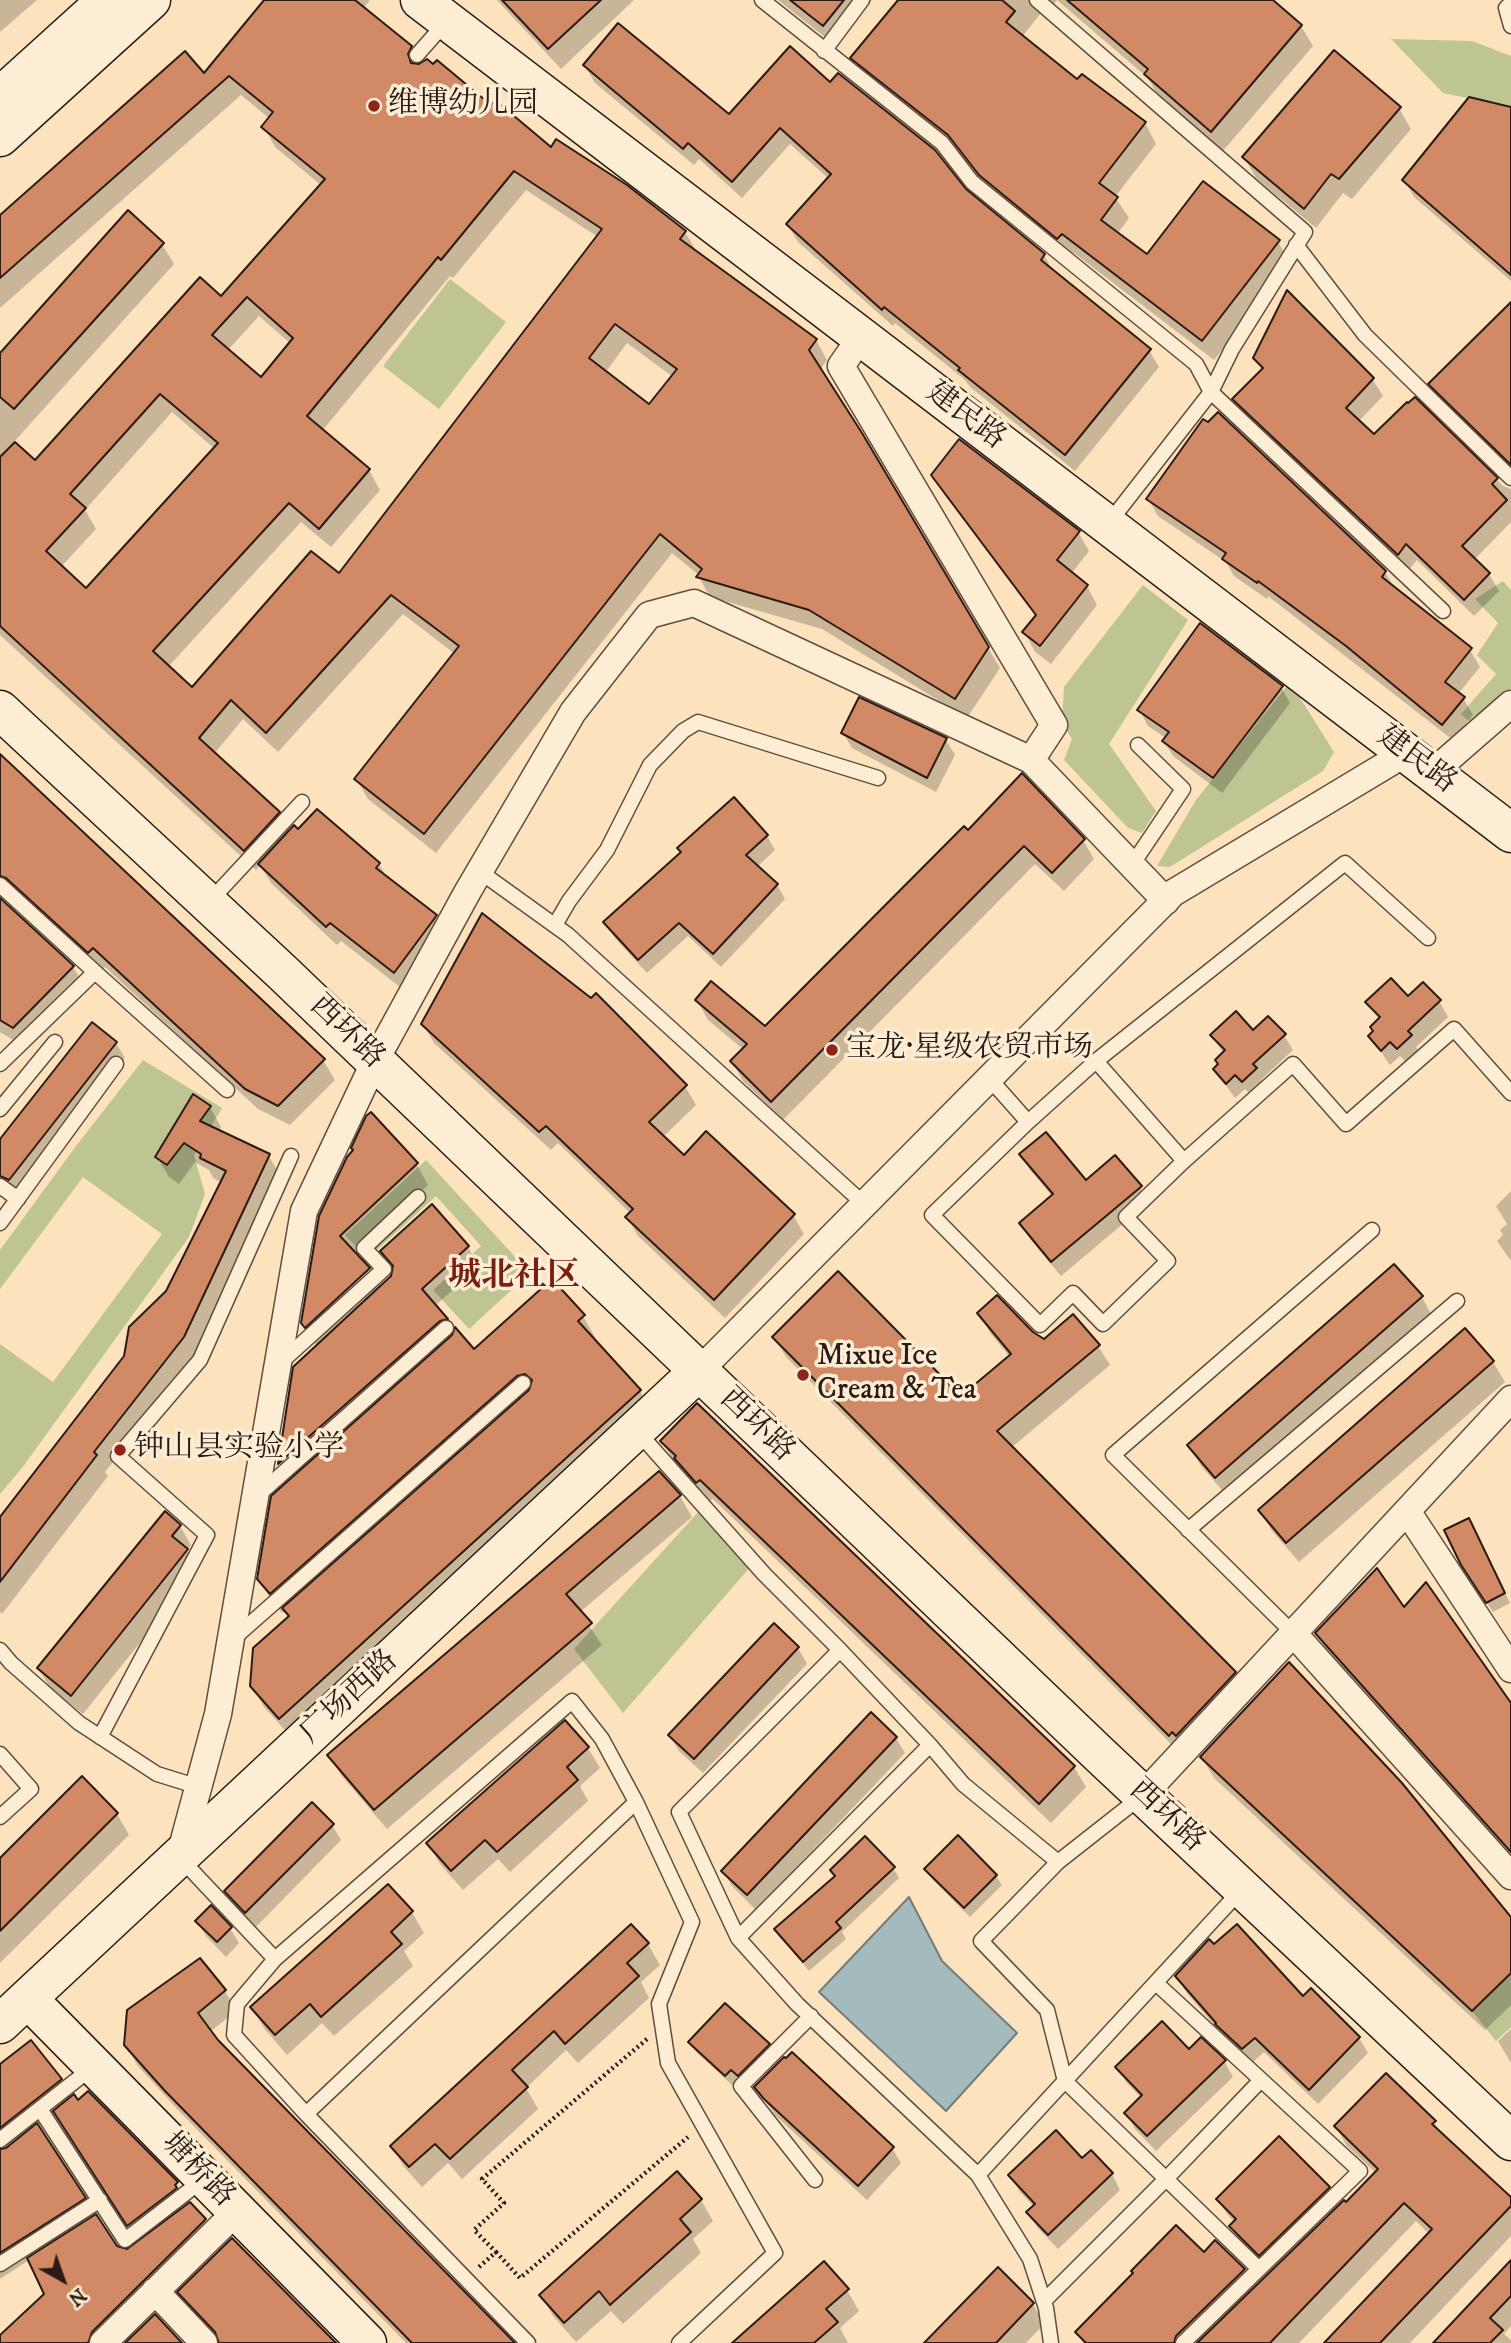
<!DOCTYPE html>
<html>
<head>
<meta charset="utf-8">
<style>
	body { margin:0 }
	#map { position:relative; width:1511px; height:2343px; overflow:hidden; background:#fce3be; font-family:"IM FELL DW Pica",serif }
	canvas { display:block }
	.north { position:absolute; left:28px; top:2245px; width:70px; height:70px; -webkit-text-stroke:5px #fdedd5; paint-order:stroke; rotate:140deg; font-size:19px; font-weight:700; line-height:28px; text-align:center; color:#2c1b14 }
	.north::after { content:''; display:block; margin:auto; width:24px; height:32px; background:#2c1b14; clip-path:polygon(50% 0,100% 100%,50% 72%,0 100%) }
</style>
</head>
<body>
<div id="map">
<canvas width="1511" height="2343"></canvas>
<div class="north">N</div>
</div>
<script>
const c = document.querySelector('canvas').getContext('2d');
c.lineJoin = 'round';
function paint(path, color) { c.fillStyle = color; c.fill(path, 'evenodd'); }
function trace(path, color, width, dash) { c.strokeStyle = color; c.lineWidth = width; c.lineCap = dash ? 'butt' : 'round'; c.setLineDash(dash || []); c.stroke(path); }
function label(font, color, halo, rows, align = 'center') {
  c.font = font + ' "IM FELL DW Pica","Noto Serif SC",serif'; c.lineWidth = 7; c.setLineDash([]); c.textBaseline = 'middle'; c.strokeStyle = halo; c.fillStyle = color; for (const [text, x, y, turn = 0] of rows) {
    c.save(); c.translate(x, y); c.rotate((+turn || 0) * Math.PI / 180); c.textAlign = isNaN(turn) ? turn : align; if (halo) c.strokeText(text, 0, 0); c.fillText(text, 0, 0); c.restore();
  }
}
const green = new Path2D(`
	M1391 39 1472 41 1511 56V107L1443 93Z
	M450 279 506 322 439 409 383 366Z
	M1503 581 1511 590V688L1472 724 1461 714 1496 674 1477 655 1498 623 1475 599Z
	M1143 585 1188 620 1109 744 1156 811 1142 833 1128 828 1064 760 1072 739 1062 723 1064 687Z
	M1290 682 1334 752 1323 771 1170 867 1157 866 1196 800Z
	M143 1060 222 1108 194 1155 205 1194 189 1237 22 1468 0 1494V1344L53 1382 162 1234 83 1177 0 1289V1250L76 1146Z
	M426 1160 530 1273 469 1329 433 1290 481 1246 436 1196 367 1259 345 1235Z
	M701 1509 752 1565 623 1713 574 1649Z
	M1511 1973V2027L1496 2041 1472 2011Z`);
const water = new Path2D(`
	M909 1897 942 1961 1017 2033 946 2111 819 1992Z`);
const shadow = new Path2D(`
	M0 0H37L0 32Z
	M267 0H370L363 9 410 48 421 65 492 107 551 149 685 232 697 252 816 340 827 360 820 370 861 434 1000 668 967 718 822 629 710 597 699 577 700 576 672 553 436 853 368 799 356 779 455 654 403 614 278 752 243 719 214 754 278 813 289 832 379 864 388 879 435 916 446 935 405 991 341 941 337 945 271 883 260 865 256 870 0 635V355L162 244 174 264 13 443 35 463 221 299 322 186 275 147 264 127 270 119 241 95 0 308V217L205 75ZM526 190 598 237 340 576 192 690 168 667 301 522 331 547 380 490 369 470 322 431 450 276 453 278ZM259 316 291 344 261 379 227 351ZM627 343 673 377 649 407 605 373ZM172 412 215 449 86 590 61 567 96 529 85 510Z
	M497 0H634L561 69Z
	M778 0H872L836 46Z
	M901 0H1271L1301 26 1313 46 1223 151 1157 94 1148 78 1057 0 1052 7 1048 4 1022 37 1078 82 1145 123 1156 144 1115 197 1129 218 1117 234 1147 257 1278 242 1290 262 1214 360 1074 253 1070 258 993 195 962 156 864 78 852 58Z
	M585 66 730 117 830 84 1044 255 1054 273 1149 350 1159 367 1075 471 970 387 965 380 895 323 893 326 798 242 788 225 829 179 790 144 742 198 699 159 694 165 595 83Z
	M1399 108 1411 129 1352 199 1343 193 1316 228 1256 178 1244 157Z
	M1511 109V281L1414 197 1404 180Z
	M1287 293 1373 380 1383 396 1358 422 1374 436 1415 399 1503 486 1511 489V522L1474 560 1489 574 1499 591 1474 616 1417 560 1408 571 1244 416 1234 399 1263 371 1255 358Z
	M1511 305V470L1440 401 1431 384Z
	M933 475 1078 532 1089 551 1071 574 1087 586 1097 605 1051 664 1035 652 1025 633 1036 617 944 494Z
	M1148 499 1385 572 1396 590 1470 650 1480 667 1458 694 1463 698 1473 715 1453 740 1268 596 1267 599 1234 576 1226 562 1158 516Z
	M1281 687 1290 703 1222 793 1173 756 1164 741 1166 738 1148 726 1140 711Z
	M860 700 946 740 955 755 936 792 852 748 843 733Z
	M0 755 323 1060 335 1080 290 1125 258 1109 105 967 100 972 15 895 4 899 2 902 73 967 85 987 25 1047 0 1032Z
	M968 832 1083 840 1094 859 1064 891 1035 864 783 1120 743 1081 732 1062 744 1050 708 1020 697 1000 765 1029Z
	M767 836 775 850 757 867 777 885 785 899 721 967 688 936 647 973 614 937 606 923 682 854 679 849Z
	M1408 999 1439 1001 1448 1017 1416 1047 1419 1051 1407 1063 1400 1056 1390 1065 1370 1036 1379 1020 1368 1003Z
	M423 1024 685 1086 696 1105 663 1137 684 1158 793 1215 804 1234 725 1318 638 1236 627 1217 631 1214 558 1143 551 1150 434 1043Z
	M1253 1032 1284 1035 1293 1050 1261 1080 1264 1084 1252 1096 1245 1089 1235 1098 1215 1070 1224 1054 1212 1036Z
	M116 1043 125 1058 18 1195H1L0 1198V1142Z
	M210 1107 221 1127 218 1132 268 1155 280 1175 195 1358 105 1472 108 1476 2 1614 0 1612V1520L126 1357 168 1292 222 1183 213 1178 209 1170 195 1162 179 1184 169 1177 157 1157Z
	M371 1114 417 1165 428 1185 354 1254 317 1314V1319L370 1271 380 1288 392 1277 394 1271 383 1252 432 1207 468 1247 479 1266 435 1306 455 1334 474 1351 583 1316 595 1337 593 1339 640 1391 652 1412 292 1738 264 1707 252 1686 290 1618 286 1610 282 1613 271 1600 259 1579 290 1482 280 1464 295 1367 317 1347 303 1322 355 1151Z
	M1022 1155 1085 1182 1140 1187 1149 1202 1061 1276 1030 1239 1021 1224 1053 1197 1030 1170Z
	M1511 1191V1261L1497 1241 1503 1235 1500 1230 1507 1224 1496 1206Z
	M1422 1297 1433 1318 1228 1497 1201 1466 1189 1446Z
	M979 1314 1032 1333 1044 1341 1098 1346 1110 1365 1011 1448 1235 1673 1246 1693 1181 1754 786 1357 774 1337 961 1398 1010 1357 991 1334Z
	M1465 1331 1493 1362 1505 1382 1299 1562 1272 1531 1260 1510Z
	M662 1442 1074 1767 1086 1787 1051 1823 713 1499 709 1502 674 1462Z
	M659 1473 680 1496 692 1517 580 1612 602 1645 387 1829 341 1775 329 1755Z
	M180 1526 191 1545 187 1550 198 1570 83 1714 50 1688 39 1669Z
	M1473 1530 1510 1603 1493 1612 1469 1575Z
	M1404 1609 1511 1706V1858L1329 1654 1317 1634Z
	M798 1648 807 1664 703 1773 679 1751 670 1736Z
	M896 1738 905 1753 756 1910 732 1886 723 1871Z
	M588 1748 600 1768 580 1786 588 1801 510 1872 498 1859 463 1890 440 1864 428 1843Z
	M1202 1758 1511 1919V2005L1485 2030 1214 1778Z
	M117 1814 129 1835 0 1963V1860Z
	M332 1825 341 1840 255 1928 235 1906 226 1891Z
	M893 1868 899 1878 842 1932 846 1939 809 1971 776 1929Z
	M926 1869 996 1876 1002 1885 970 1917 932 1879Z
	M388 1886 412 1912 424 1933 404 1951 413 1966 334 2036 322 2023 287 2055 264 2028 252 2008Z
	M197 1921 230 1928 239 1943 226 1957 206 1936Z
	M631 1926 648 1944 660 1965 641 1982 649 1998 578 2063 566 2050 526 2088 538 2109 462 2179 448 2163 422 2187 404 2167 392 2146Z
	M200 1960 225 1991 236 2011 210 2032 512 2343H406L179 2111 137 2065 126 2044Z
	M1177 1976 1303 1999 1359 2038 1368 2053 1318 2104 1264 2052 1252 2063 1226 2039 1186 1992Z
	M1511 2029V2063L1498 2041Z
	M690 2043 768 2045 774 2054 744 2084 738 2078 732 2085 696 2052Z
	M1189 2051 1224 2061 1233 2077 1156 2151 1135 2129 1126 2113 1142 2099 1126 2082 1117 2067Z
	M0 2066 61 2080 71 2098 176 2183 185 2199 183 2201 184 2204 175 2211 177 2214 190 2204 205 2220 216 2240 112 2343H9L46 2294 29 2260 0 2279ZM55 2112 139 2242 125 2252 116 2247 38 2126Z
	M756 2087 892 2148 901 2163 867 2200 775 2115Z
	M1434 2122 1442 2136 1511 2199V2236L1410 2343H1325L1429 2234 1416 2221 1299 2343H1083L1077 2332 1204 2255 1215 2243 1244 2270 1255 2289 1346 2205 1376 2173 1347 2146 1336 2127Z
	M1082 2160 1112 2174 1120 2190 1058 2249 1037 2227 1028 2212 1034 2207 1019 2191 1010 2175Z
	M677 2174 701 2200 713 2221 693 2239 701 2253 623 2324 611 2311 576 2342 553 2316 541 2295Z
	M1329 2188 1338 2203 1269 2270 1240 2242 1231 2227 1235 2223 1227 2214 1218 2199Z
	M1511 2262V2326L1504 2334 1511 2340V2343H1436Z
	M998 2269 1033 2304 1044 2324 1026 2343H926Z
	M847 2290 859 2311 840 2328 848 2343H735Z
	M180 2292 334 2343H220L191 2312Z`);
const building = new Path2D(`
	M264 0H355L412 46 408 54 411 63 419 64 427 59 433 64 437 60 491 105 495 100 551 147 556 139 627 185 686 231 680 239 817 339 809 350 862 433 989 647 955 699 809 610 696 577 702 569 660 534 424 834 354 779 459 646 391 595 266 733 231 700 199 738 280 812 244 851 0 626V457L15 442 35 460 200 277 221 296 325 179 261 127 273 112 229 76 0 278V215L185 51 204 73ZM514 171 602 229 339 573 311 551 192 687 153 651 289 503 319 529 370 469 307 416 438 257 441 260ZM247 297 293 338 261 377 212 335ZM615 324 677 369 649 404 589 358ZM160 394 218 443 86 588 46 551 86 508 70 494Z
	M502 0H601L548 49Z
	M790 0H844L823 26Z
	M898 0H1002L1015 11 1006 22 1077 79 1082 74 1146 122 1099 183 1118 197 1101 220 1147 254 1203 181 1280 240 1202 341 1062 234 1057 239 979 175 948 135 850 58Z
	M1067 0H1273L1302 25 1211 132 1144 74 1148 69Z
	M618 23 729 114 790 46 830 82 838 73 935 150 966 189 1045 254 1041 260 1151 349 1065 455 958 370 960 368 884 307 882 310 786 224 831 174 780 128 732 182 688 143 683 149 583 65Z
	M1334 50 1401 107 1339 179 1331 174 1304 209 1242 157Z
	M1469 97 1511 107V275L1402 180Z
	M128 210 164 243 14 409 0 397V353Z
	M1287 290 1374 378 1346 408 1374 434 1407 402 1408 403 1415 397 1498 478 1492 484 1507 500 1462 546 1490 573 1464 600 1406 544 1398 555 1232 399 1263 368 1253 358Z
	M1511 302V465L1428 384Z
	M1218 412 1386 571 1382 577 1472 648 1445 682 1465 697 1442 725 1346 646 1258 581 1257 583 1222 559 1226 553 1146 499 1203 419 1208 422Z
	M959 439 1080 531 1057 560 1088 585 1040 646 1022 632 1036 615 931 475Z
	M1200 623 1283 686 1213 778 1162 741 1169 732 1137 710Z
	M859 697 947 738 927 778 841 733Z
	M0 754 325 1059 278 1106 245 1089 93 948 88 953 6 878 0 876Z
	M1022 773 1085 839 1052 873 1024 846 771 1102 730 1061 747 1044 695 1000 711 981 765 1026 964 826 968 830Z
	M734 797 768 835 746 855 778 884 713 954 679 923 638 960 603 922 681 852 677 848Z
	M317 809 380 863 376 868 437 915 394 973 330 923 326 927 258 864 294 825 298 829Z
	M0 898 74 966 13 1028 0 1020Z
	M482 913 591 998 596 993 687 1085 649 1122 684 1155 706 1131 795 1214 714 1300 625 1217 633 1209 546 1126 539 1132 421 1024Z
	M1391 978 1408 996 1423 982 1441 1000 1408 1031 1412 1035 1397 1049 1390 1042 1381 1051 1368 1036 1373 1031 1370 1027 1380 1017 1365 1002Z
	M1236 1011 1253 1030 1268 1016 1286 1034 1253 1064 1257 1068 1242 1082 1235 1075 1226 1084 1213 1069 1218 1064 1215 1060 1225 1050 1210 1035Z
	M92 1022 117 1042 9 1180 0 1176V1139Z
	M193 1094 211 1106 200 1121 270 1154 184 1337 94 1452 97 1455 0 1582V1517L124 1356 129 1327 166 1291 226 1171 200 1158 201 1154 184 1143 167 1165 155 1157Z
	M371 1112 418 1163 340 1236 370 1268 305 1328 301 1323 319 1216 347 1157 353 1150 351 1148 366 1116Z
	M1046 1132 1086 1180 1115 1155 1142 1186 1051 1262 1019 1223 1053 1194 1019 1154Z
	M432 1204 469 1246 422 1289 448 1319 440 1321 278 1464 293 1367 391 1276 393 1266 380 1251Z
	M1394 1264 1423 1296 1215 1478 1187 1445Z
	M838 1271 961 1396 1011 1354 977 1313 997 1295 1033 1332 1044 1339 1073 1314 1100 1345 997 1431 1236 1672 1176 1736 1172 1732 1169 1736 772 1337Z
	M552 1279 585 1315 578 1321 641 1390 279 1719 250 1686 253 1648 289 1616 282 1608 529 1390 532 1380 525 1374 517 1376 270 1594 257 1579 271 1496 452 1335 455 1327 474 1349Z
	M1465 1328 1494 1361 1286 1543 1258 1510Z
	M697 1403 1075 1766 1039 1804 700 1480 696 1483 674 1458 676 1456 660 1441Z
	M659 1471 681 1495 566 1594 592 1623 374 1810 327 1755Z
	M165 1511 181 1525 172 1536 188 1549 71 1696 37 1668Z
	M1469 1518 1505 1593 1486 1603 1461 1565 1444 1530Z
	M1377 1568 1404 1607 1426 1582 1511 1703V1852L1315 1633Z
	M774 1623 799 1647 694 1759 668 1735Z
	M1289 1662 1402 1783 1511 1917V1973L1472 2011 1200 1757Z
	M871 1712 897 1737 747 1895 721 1871Z
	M565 1720 589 1747 567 1767 578 1780 497 1852 485 1840 451 1871 426 1843Z
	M82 1776 118 1813 0 1931V1858Z
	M312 1802 334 1824 245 1913 224 1891Z
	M958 1835 997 1875 964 1908 924 1869Z
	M865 1836 895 1867 836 1922 841 1928 803 1962 774 1929 835 1876 830 1870Z
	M388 1884 413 1911 391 1932 402 1944 321 2017 310 2004 275 2035 250 2007Z
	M211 1905 232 1927 217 1942 195 1921Z
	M631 1924 649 1943 627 1963 639 1976 565 2044 554 2031 512 2070 528 2087 450 2159 435 2144 409 2167 390 2146Z
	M1237 1924 1303 1996 1311 1988 1360 2037 1309 2090 1255 2038 1242 2049 1215 2024 1216 2023 1175 1976 1209 1939 1214 1944Z
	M200 1958 226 1990 198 2013 218 2040 515 2343H412L165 2091 124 2045 127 2010Z
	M725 2003 770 2044 738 2076 731 2070 725 2076 688 2042Z
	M1162 2021 1189 2049 1201 2037 1226 2060 1147 2136 1124 2113 1142 2095 1115 2067Z
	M31 2040 62 2079 0 2128V2064Z
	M792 2052 894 2147 858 2186 764 2099 754 2087 784 2057 786 2058Z
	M1386 2073 1436 2121 1432 2124 1511 2197V2206L1380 2343H1324L1432 2229 1404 2203 1270 2343H1197L1344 2200 1346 2202 1378 2169 1334 2126Z
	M88 2091 178 2182 175 2185 177 2188 127 2226 53 2111 74 2094 78 2100Z
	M37 2123 86 2198 0 2253V2149L6 2148Z
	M1056 2130 1082 2158 1091 2150 1113 2173 1048 2235 1026 2212 1035 2204 1008 2175Z
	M1279 2136 1330 2187 1259 2256 1229 2226 1236 2219 1216 2199Z
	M677 2171 702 2199 680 2219 691 2232 610 2305 599 2291 564 2323 539 2295Z
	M190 2202 206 2219 92 2332 88 2343H0V2335L44 2294 27 2258 96 2214 117 2246 127 2249Z
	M1176 2225 1204 2252 1215 2240 1245 2269 1176 2336 1174 2343H1086L1075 2332 1133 2273 1131 2271Z
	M232 2238 336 2343H219L215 2332 177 2292Z
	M1511 2260V2296L1490 2318 1503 2330 1490 2343H1433Z
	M824 2261 849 2289 826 2309 838 2322 814 2343H732Z
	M998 2267 1034 2303 996 2343H924Z
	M155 2314 182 2343H125Z`);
const path = new Path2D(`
	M496 2252 520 2278 688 2137
	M479 2267 496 2252 474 2230 504 2203 482 2179 647 2039`);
const lane = new Path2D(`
	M762 0 942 143 972 182 1196 364 1211 392 1443 611
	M1037 0 1305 232 1232 349 1211 392 1108 524
	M1511 3 1506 8 1511 26
	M824 51 862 0
	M417 55 446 22
	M1296 245 1365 335 1511 478
	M1132 865 1183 789 1138 745
	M479 871 568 935 864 1204
	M0 885 95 972 0 1064
	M209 902 302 802
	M555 925 569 901 607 850 650 765 683 731 698 722 878 778
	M95 972 227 1090
	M1096 1061 1345 863 1428 938
	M989 1078 1028 1122 1096 1061 1184 1161 1293 1064 1346 1124 1454 1029 1511 1093
	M0 1109 55 1042
	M1028 1122 932 1215 1040 1325 1073 1293 1103 1324 1168 1261 1126 1217 1184 1161
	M0 1186 18 1199
	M0 1223 116 1064
	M279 1364 384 1269 364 1248 418 1197
	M637 1431 764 1574 840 1650
	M256 1497 446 1328
	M1188 1530 1457 1301
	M1293 1633 1113 1455 1372 1230
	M233 1639 523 1383
	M0 1650 11 1663 79 1723 157 1774 199 1787
	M100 1737 207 1535 118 1456 200 1360 291 1156
	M930 1745 963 1784 1058 1862
	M0 1754 31 1789 0 1817
	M1142 1796 1058 1862 981 1941 1047 2010 1065 2081 1259 2269
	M180 1858 275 1959 237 2004 234 2035 306 2114 528 2343
	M738 1938 930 1745 840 1650 679 1812 738 1938 797 2004 978 2175
	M275 1959 572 1701 602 1739 636 1802
	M1156 1983 1360 2171 1183 2343
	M811 2016 741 2086 815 2180
	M40 2109 125 2240 204 2179
	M306 2114 636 1802 692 1922 659 2004 668 2063 775 2253 679 2343
	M0 2140 93 2067
	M0 2264 100 2200
	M1044 2301 1166 2179 1261 2080
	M1051 2343 1046 2308 1030 2259 978 2175 1241 1890`);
const street = new Path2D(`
	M861 337 841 366 1054 725 1031 760
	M1432 773 1511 704
	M699 1371 1173 893 1406 753
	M1407 1511 1511 1669
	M1293 1633 1511 1876
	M1143 1795 1511 1399
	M180 1855 218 1714 304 1211 375 1061 468 891 573 712 649 615 694 603 1031 760 1166 901
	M155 2291 204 2343
	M103 2343 237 2211`);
const secondary = new Path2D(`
	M420 0 1511 833
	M0 97 107 0
	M0 137 151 0
	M0 710 282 972 1100 1755 1511 2141
	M28 1999 367 2343
	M0 2024 699 1371`);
const markers = [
	[374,106,7,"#8f2418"],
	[832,1050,7,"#8f2418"],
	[803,1375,7,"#8f2418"],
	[120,1450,7,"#8f2418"]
];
const poiNames = [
	["维博幼儿园",388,106],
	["宝龙·星级农贸市场",846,1050],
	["Mixue Ice",817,1358],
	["Cream & Tea",817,1392],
	["钟山县实验小学",134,1450]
];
const streetNames = [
	["建民路",965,417,37],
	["建民路",1416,761,37],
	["西环路",346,1033,44],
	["西环路",756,1426,44],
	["广场西路",350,1698,-43],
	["西环路",1166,1817,43],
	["塘桥路",197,2171,46]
];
const quarterNames = [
	["城北社区",514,1278]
];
paint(green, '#bec492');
paint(water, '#a4bbbd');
trace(water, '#747b79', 2);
paint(shadow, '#0003');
paint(building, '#d18966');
trace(building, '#2c1b14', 2);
trace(lane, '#604d3e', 17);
trace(street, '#604d3e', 29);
trace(secondary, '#2c1b14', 41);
trace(path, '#2c1b14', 4.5, [2, 3.5]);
trace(lane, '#fdedd5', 14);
trace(street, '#fdedd5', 26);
trace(secondary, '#fdedd5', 38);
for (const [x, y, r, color] of markers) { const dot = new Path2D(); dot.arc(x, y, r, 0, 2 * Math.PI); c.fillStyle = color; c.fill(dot); trace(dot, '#fdedd5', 2.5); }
label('30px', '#2c1b14', '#fdedd5', poiNames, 'left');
label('30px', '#2c1b14', '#fdedd5', streetNames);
label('bold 33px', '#7a1f14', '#fdedd5', quarterNames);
</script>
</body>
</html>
